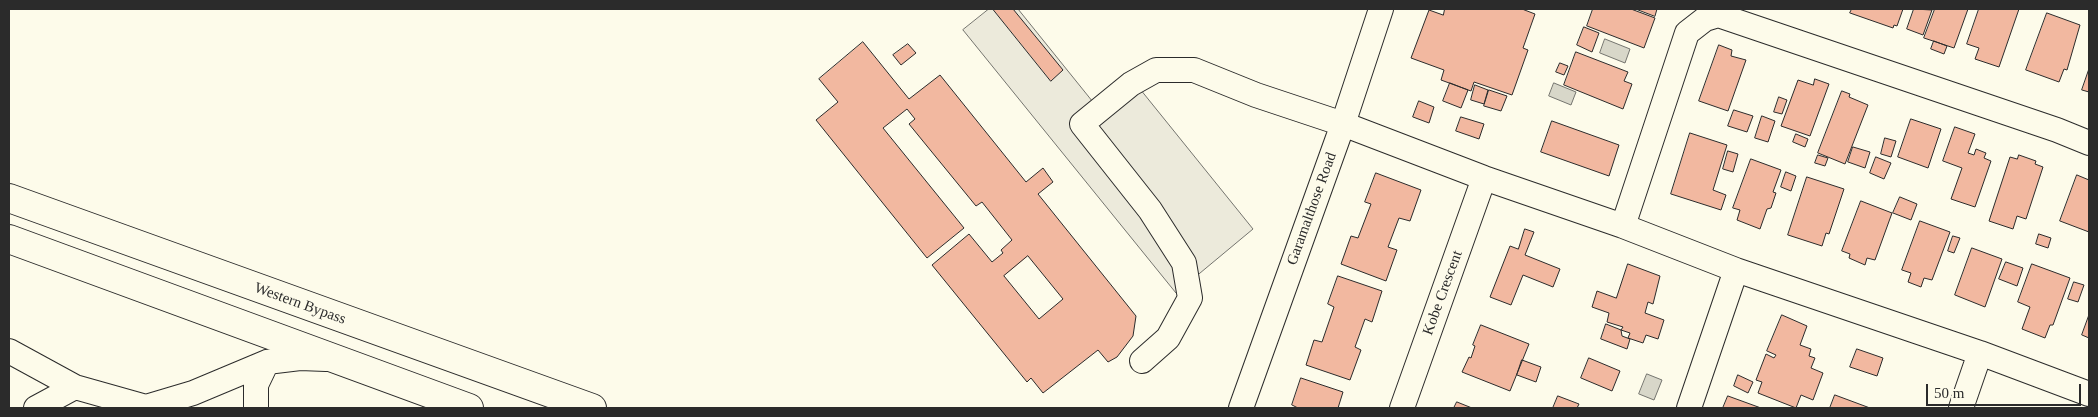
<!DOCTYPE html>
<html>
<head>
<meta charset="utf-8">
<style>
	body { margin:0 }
	#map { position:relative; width:2098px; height:417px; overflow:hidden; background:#fdfbea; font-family:Georgia,serif }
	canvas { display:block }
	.frame { position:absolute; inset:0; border:10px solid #2b2b2b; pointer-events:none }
	.scale { position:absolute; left:1926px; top:384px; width:155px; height:22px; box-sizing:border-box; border:2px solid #2b2b2b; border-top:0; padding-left:6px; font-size:15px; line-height:18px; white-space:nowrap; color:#2b2b2b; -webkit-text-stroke:4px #fdfbea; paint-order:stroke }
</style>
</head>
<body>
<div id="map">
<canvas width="2098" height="417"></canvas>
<div class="frame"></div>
<div class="scale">50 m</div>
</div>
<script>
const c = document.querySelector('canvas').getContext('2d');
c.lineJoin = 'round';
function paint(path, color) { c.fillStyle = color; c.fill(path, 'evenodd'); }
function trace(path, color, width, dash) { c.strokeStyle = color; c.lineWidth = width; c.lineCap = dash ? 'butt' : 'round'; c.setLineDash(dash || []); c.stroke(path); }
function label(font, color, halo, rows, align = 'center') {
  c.font = font + ' Georgia,serif'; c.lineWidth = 4; c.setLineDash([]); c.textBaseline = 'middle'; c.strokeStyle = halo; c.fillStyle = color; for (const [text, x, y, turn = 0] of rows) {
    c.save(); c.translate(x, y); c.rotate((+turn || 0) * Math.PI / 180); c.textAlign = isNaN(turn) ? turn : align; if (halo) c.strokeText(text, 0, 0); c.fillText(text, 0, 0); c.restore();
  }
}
const parking = new Path2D(`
	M989 9H1018L1101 112 1136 84 1253 229 1176 293 963 30Z`);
const water = new Path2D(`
	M1605 39 1630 49 1625 63 1600 53Z
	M1554 83 1576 92 1571 105 1549 96Z
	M1647 374 1662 380 1654 400 1639 394Z`);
const building = new Path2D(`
	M993 9H1013L1063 70 1051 81Z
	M1445 9H1522L1535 14 1523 48 1528 50 1512 95 1474 82 1471 91 1441 80 1444 70 1411 58 1429 10 1443 15Z
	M1593 9H1631L1655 18 1644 48 1587 26Z
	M1636 9H1657L1655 16Z
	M1852 9H1903L1897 26 1894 25 1893 28 1850 13Z
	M1914 9 1932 10 1923 35 1907 29Z
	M1935 9H1968L1954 48 1924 38Z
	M1979 9H2019L1999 67 1975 59 1979 48 1967 44Z
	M2047 13 2080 25 2067 70 2064 69 2059 82 2026 70Z
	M1584 27 1599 33 1592 52 1577 45Z
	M1934 41 1947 46 1944 54 1931 49Z
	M863 42 909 99 940 75 1026 182 1043 168 1053 182 1038 194 1136 316 1133 336 1117 357 1108 362 1098 350 1043 393 1031 378 1027 382 932 265 969 234 992 262 1003 253 1001 250 1012 240 982 202 976 206 909 124 915 119 907 109 883 128 964 228 927 258 816 120 838 102 819 79ZM1028 256 1063 299 1039 319 1004 276Z
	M908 44 916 53 901 65 893 55Z
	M1719 45 1732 50 1731 56 1746 60 1728 111 1699 101Z
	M1576 52 1628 72 1624 81 1632 84 1623 109 1564 85Z
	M1560 63 1568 66 1564 75 1556 72Z
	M2089 69V92L2082 90Z
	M1815 79 1829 84 1810 136 1781 126 1798 80 1813 85Z
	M1450 83 1468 90 1461 108 1443 101Z
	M1475 85 1488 90 1484 104 1471 100Z
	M1489 90 1507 96 1501 111 1484 106Z
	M1842 91 1850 94 1849 97 1868 105 1845 164 1818 153Z
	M1779 97 1787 100 1782 114 1774 112Z
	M1419 101 1434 107 1429 123 1413 117Z
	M1734 110 1753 116 1747 132 1728 126Z
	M1762 116 1775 121 1768 142 1755 138Z
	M1461 117 1484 124 1479 139 1456 131Z
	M1911 119 1941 129 1928 168 1898 157Z
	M1552 121 1619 145 1609 176 1541 152Z
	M1955 127 1975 134 1968 153 1974 155 1976 149 1986 153 1984 158 1991 161 1975 207 1951 199 1962 168 1943 161Z
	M1690 133 1727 145 1713 190 1726 195 1721 210 1671 194Z
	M1796 134 1808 139 1805 147 1793 142Z
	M1885 138 1896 141 1891 157 1881 154Z
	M1853 147 1870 152 1865 168 1848 162Z
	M1728 151 1738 154 1733 172 1723 169Z
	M1818 155 1828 158 1825 166 1815 163Z
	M2019 155 2036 161 2035 164 2043 167 2026 219 2017 216 2013 229 1989 221 2010 157 2017 159Z
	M1876 157 1891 163 1884 179 1870 173Z
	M1751 159 1781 170 1773 192 1776 193 1771 208 1767 209 1760 229 1737 220 1740 210 1733 208Z
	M1786 172 1796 176 1791 191 1781 187Z
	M1376 173 1421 190 1410 221 1399 218 1388 247 1397 250 1386 281 1341 264 1351 236 1358 238 1371 204 1365 202Z
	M2077 175 2089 180V232L2060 221Z
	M1807 177 1844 189 1829 234 1826 233 1822 246 1788 235Z
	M1900 197 1917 204 1911 220 1893 213Z
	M1861 201 1892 213 1875 260 1867 258 1865 265 1849 258 1850 254 1842 251Z
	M1920 221 1950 232 1932 280 1924 278 1921 287 1908 282 1911 273 1902 270Z
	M1525 229 1534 232 1525 255 1560 269 1553 287 1523 275 1511 305 1490 297 1510 246 1518 249Z
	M2039 234 2051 238 2048 248 2036 244Z
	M1953 236 1960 238 1954 253 1948 251Z
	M1972 248 2002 259 1985 307 1955 295Z
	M2006 262 2023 268 2017 286 1999 279Z
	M1628 264 1660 276 1653 304 1648 302 1645 313 1664 320 1658 339 1646 335 1643 343 1628 338 1630 333 1621 330 1623 327 1607 322 1609 313 1592 307 1597 291 1616 298Z
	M2032 264 2070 278 2053 325H2050L2045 338 2022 329 2030 307 2018 302Z
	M1338 276 1382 291 1372 322 1365 319 1355 347 1361 350 1350 380 1306 365 1314 340 1322 342 1334 307 1328 304Z
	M2074 282 2084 285 2078 302 2068 299Z
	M1782 315 1807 326 1800 345 1811 349 1809 356 1815 358 1811 368 1823 373 1813 400 1801 395 1796 408 1758 393 1762 382 1756 380 1766 354 1774 358 1776 355 1767 351Z
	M2089 315V338L2082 335Z
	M1606 324 1621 330 1622 336 1630 339 1627 349 1601 339Z
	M1481 325 1529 344 1510 391 1462 372 1469 357 1471 358 1475 346 1473 345Z
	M1857 349 1883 358 1877 376 1850 367Z
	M1589 358 1620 371 1612 391 1581 378Z
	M1522 360 1541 367 1536 382 1517 375Z
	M1738 375 1753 382 1748 393 1734 386Z
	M1301 378 1343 392 1338 408H1298L1292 405Z
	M1835 395 1870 408H1830Z
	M1558 396 1579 404 1577 408H1553Z
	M1728 396 1761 408H1723Z
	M1457 402 1472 408H1454Z`);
const minor = new Path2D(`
	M1623 226 1687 33 1705 19 1718 15 2057 130 2089 143
	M9 351 75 387 146 407 193 393 267 362 300 358 326 359
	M1142 361 1168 338 1190 298 1184 263 1150 210 1082 124 1131 84 1156 70H1194L1256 95 1343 124 1484 178 1623 226 1736 270 1980 353 2089 394
	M36 408 75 387
	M256 408V385L267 362
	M1241 408 1343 124 1381 9
	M1402 408 1484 178
	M1689 408 1736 270
	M1961 408 1980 353`);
const highway = new Path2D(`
	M9 198 592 408
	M9 239 469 408`);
const streetNames = [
	["Garamalthose Road",1312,209,-70],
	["Kobe Crescent",1443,293,-70],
	["Western Bypass",300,304,20]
];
paint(parking, '#eceadb');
trace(parking, '#74746e', 1);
paint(water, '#d8d7c9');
trace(water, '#74746e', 1);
paint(building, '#f2b8a0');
trace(building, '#2b2b2b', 1);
trace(minor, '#2b2b2b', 26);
trace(highway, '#2b2b2b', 30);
trace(minor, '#fdfbea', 24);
trace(highway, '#fdfbea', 28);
label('15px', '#2b2b2b', '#fdfbea', streetNames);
</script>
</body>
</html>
